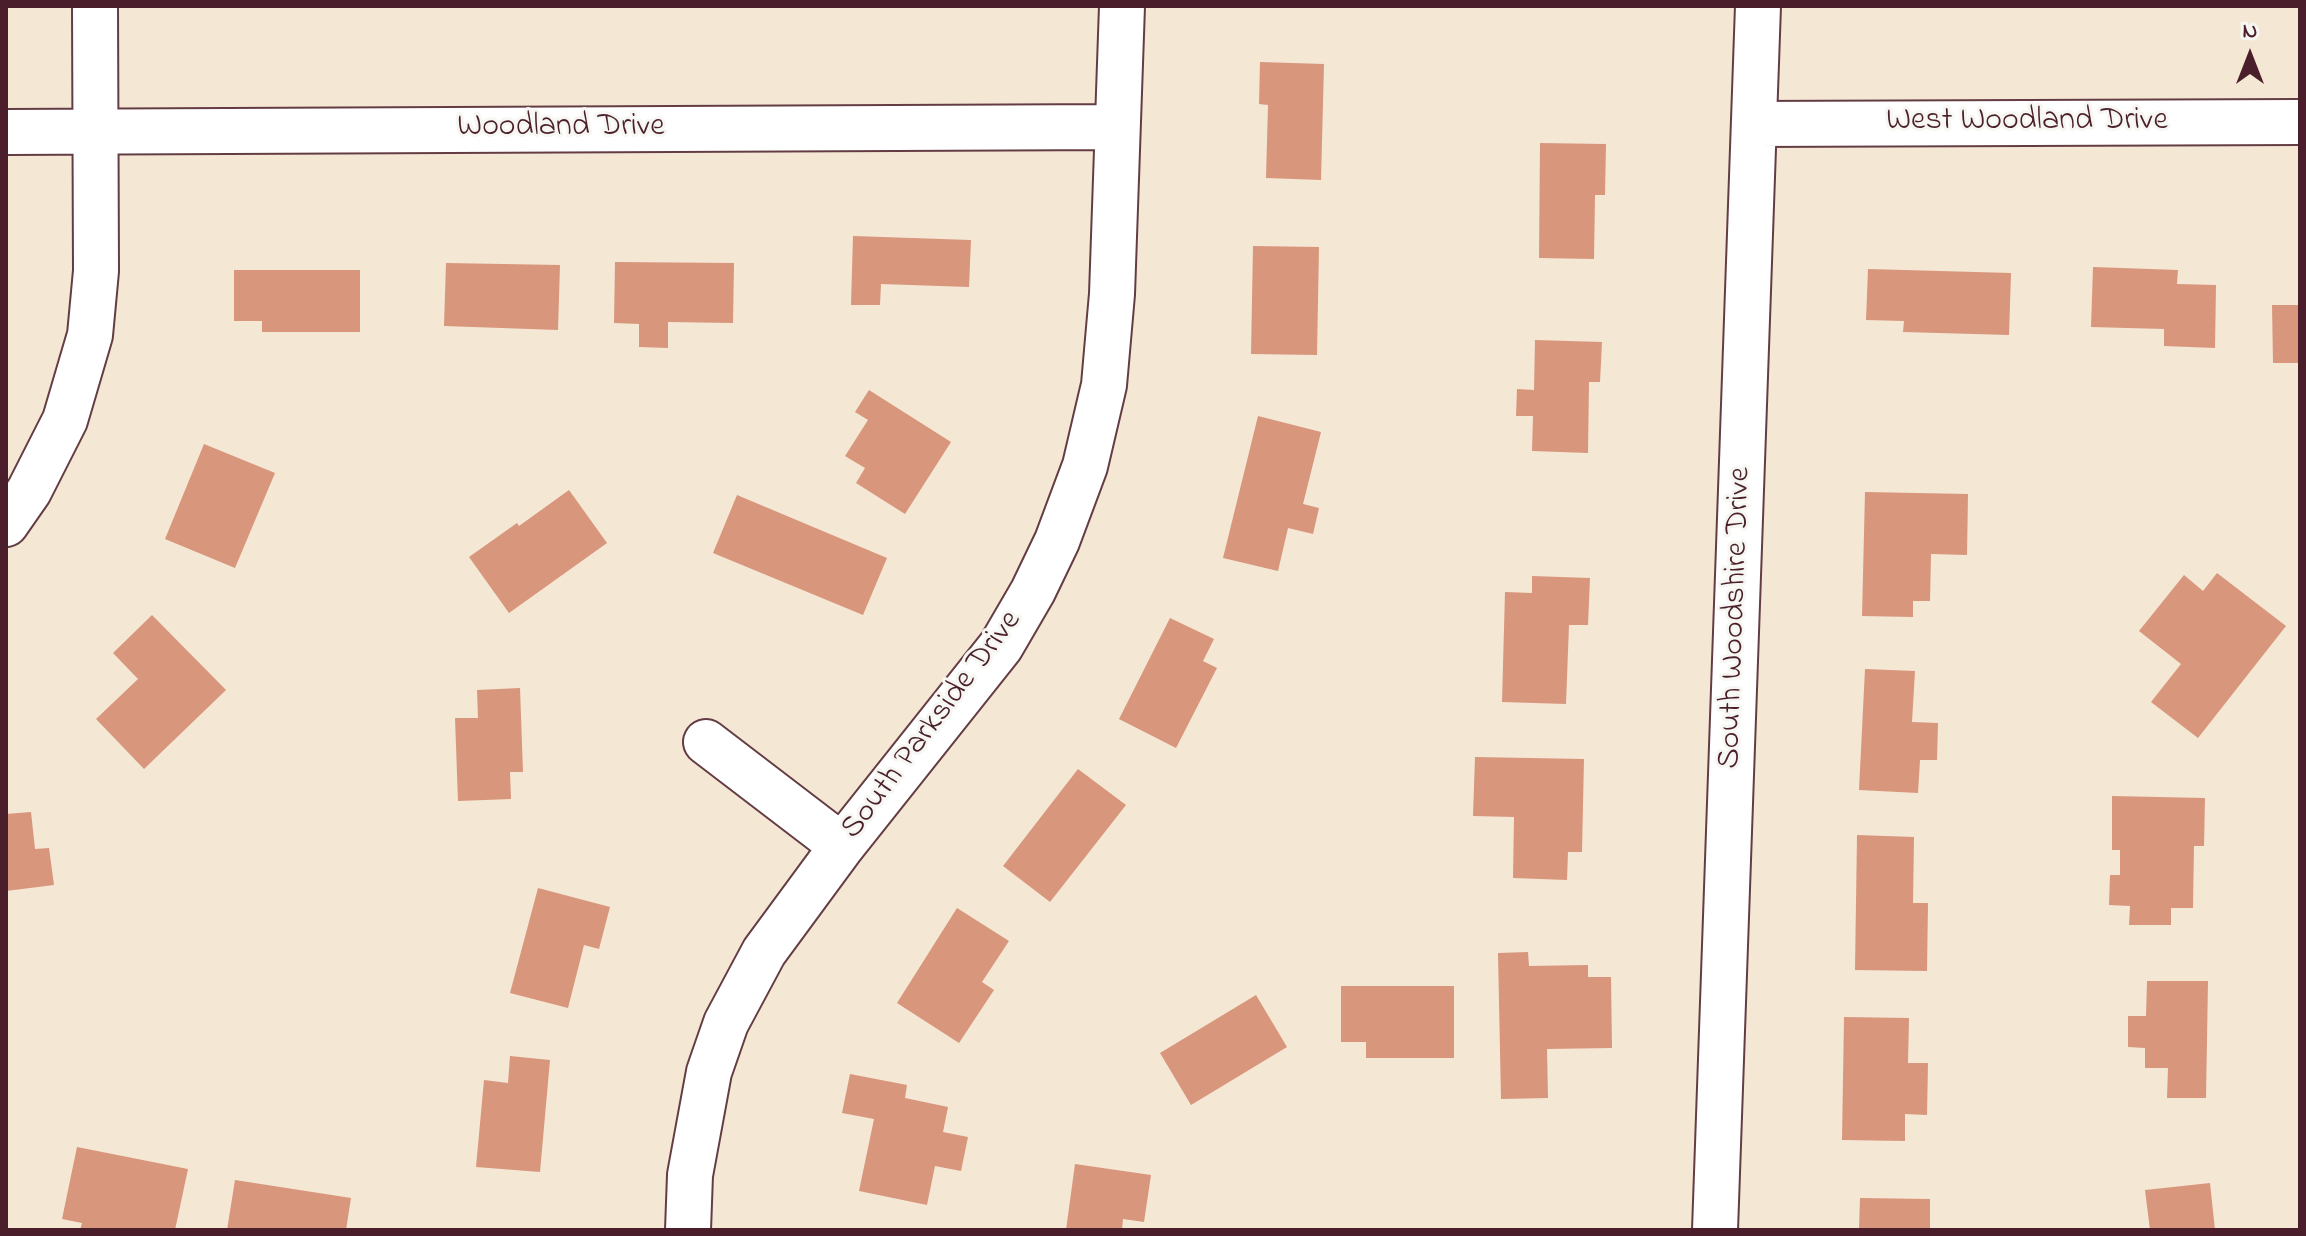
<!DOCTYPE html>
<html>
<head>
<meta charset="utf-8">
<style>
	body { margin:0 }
	#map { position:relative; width:2306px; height:1236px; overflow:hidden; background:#f4e7d4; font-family:"Indie Flower",sans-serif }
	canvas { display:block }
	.frame { position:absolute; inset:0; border:8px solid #4a1f2b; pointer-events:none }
	.north { position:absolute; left:2210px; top:16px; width:80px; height:80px; -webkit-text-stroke:6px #f6f6f2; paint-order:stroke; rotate:0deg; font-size:22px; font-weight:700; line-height:32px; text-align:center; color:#4a1f2b }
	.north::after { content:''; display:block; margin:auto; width:28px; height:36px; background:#4a1f2b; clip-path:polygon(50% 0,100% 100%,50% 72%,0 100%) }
</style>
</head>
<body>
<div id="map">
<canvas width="2306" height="1236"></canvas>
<div class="frame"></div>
<div class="north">N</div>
</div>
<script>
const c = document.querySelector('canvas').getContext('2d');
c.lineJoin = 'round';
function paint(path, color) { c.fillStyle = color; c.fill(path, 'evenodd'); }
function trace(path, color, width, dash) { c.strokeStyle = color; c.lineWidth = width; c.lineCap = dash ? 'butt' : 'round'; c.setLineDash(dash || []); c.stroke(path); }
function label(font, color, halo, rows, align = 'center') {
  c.font = font + ' "Indie Flower",sans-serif'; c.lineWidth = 6; c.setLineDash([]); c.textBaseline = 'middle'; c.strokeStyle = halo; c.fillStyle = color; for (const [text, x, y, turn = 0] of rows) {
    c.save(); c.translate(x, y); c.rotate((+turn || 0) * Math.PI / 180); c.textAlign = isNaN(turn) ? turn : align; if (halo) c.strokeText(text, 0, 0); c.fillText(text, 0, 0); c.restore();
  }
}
const building = new Path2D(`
	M1260 62 1324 64 1321 180 1266 178 1268 105 1259 104Z
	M1540 143 1606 144 1605 195H1595L1594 259 1539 258Z
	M853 236 971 240 969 287 881 284 880 305H851Z
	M1253 246 1319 247 1317 355 1251 354Z
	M615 262 734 263 733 323 668 322V348L639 347V324L614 323Z
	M446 263 560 265 558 330 444 326Z
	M2093 267 2178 270 2177 284 2216 285 2215 348 2164 346V329L2091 327Z
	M1868 269 2011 273 2009 335 1903 332 1904 321 1866 320Z
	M234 270H360V332H262V321H234Z
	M2272 305H2300V363H2273Z
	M1535 340 1602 342 1600 382H1589L1588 453 1532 451 1533 416H1516L1517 389 1534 390Z
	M869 390 951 442 905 514 856 483 865 468 845 456 868 420 855 412Z
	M1258 416 1321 432 1303 504 1319 508 1313 534 1288 528 1278 571 1223 558Z
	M204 444 275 473 235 568 165 539Z
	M569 490 607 543 509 613 469 557 517 523 519 526Z
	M1865 492 1968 494 1967 555 1931 554 1930 601H1913V617L1862 616Z
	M737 495 887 558 863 615 713 553Z
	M2217 573 2286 626 2198 738 2151 702 2181 664 2139 631 2184 575 2203 591Z
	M1532 576 1590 578 1588 625H1569L1566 704 1502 702 1505 592 1532 593Z
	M152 615 226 690 144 769 96 719 138 679 113 653Z
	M1170 618 1214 639 1203 661 1217 668 1176 748 1119 719Z
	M1865 669 1915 671 1912 722 1938 723 1937 760H1920L1918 793 1859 790Z
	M520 688 523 772H510L511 799 458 801 455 718H478L477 690Z
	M1475 757 1584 759 1582 852H1568L1567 880 1513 878 1514 817 1473 816Z
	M1078 769 1126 805 1050 902 1003 866Z
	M2112 796 2205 798 2204 846H2194L2193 908H2171V925H2129L2130 906 2109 905 2110 875H2120V850H2112Z
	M31 812 35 849 49 848 54 885 6 891V814Z
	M1857 835 1914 837 1913 903H1928L1927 971 1855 970Z
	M538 888 610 907 599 949 584 945 568 1008 510 993Z
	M957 908 1009 941 982 982 994 990 959 1043 897 1003Z
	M1528 952 1529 966 1588 965V977H1611L1612 1048 1547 1049 1548 1098 1501 1099 1498 953Z
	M2147 981H2208L2206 1098H2167L2168 1068H2145V1048L2128 1047V1016H2146Z
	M1341 986H1454V1058H1366V1042H1341Z
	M1256 995 1287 1047 1191 1105 1160 1053Z
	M1844 1017 1909 1018 1908 1063H1928L1927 1115 1905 1114V1141L1842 1140Z
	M510 1056 550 1060 540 1172 476 1167 484 1080 508 1083Z
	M850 1074 907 1085 905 1098 948 1107 943 1132 968 1137 961 1171 935 1166 927 1205 859 1191 874 1119 842 1113Z
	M77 1147 188 1169 175 1230H80L82 1223 62 1219Z
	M1075 1164 1151 1175 1144 1222 1123 1219 1122 1230H1066Z
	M235 1180 351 1198 346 1230H227Z
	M2210 1183 2215 1230H2150L2145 1190Z
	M1860 1198 1930 1199V1230H1859Z`);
const minor = new Path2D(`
	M1754 124 2300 122
	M6 132 1116 127
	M6 524 29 491 65 420 90 335 96 271 95 6
	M706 742 842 846
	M688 1230 690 1175 709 1072 726 1023 764 952 842 846 1001 646 1033 591 1057 541 1085 466 1104 385 1112 294 1122 6
	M1715 1230 1758 6`);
const streetNames = [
	["West Woodland Drive",2027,123],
	["Woodland Drive",561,129],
	["South Woodshire Drive",1737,618,-88],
	["South Parkside Drive",933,726,-53]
];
paint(building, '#d8967d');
trace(minor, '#643d44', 48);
trace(minor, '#fff', 44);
label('32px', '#4a1f2b', '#f6f6f2', streetNames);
</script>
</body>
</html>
